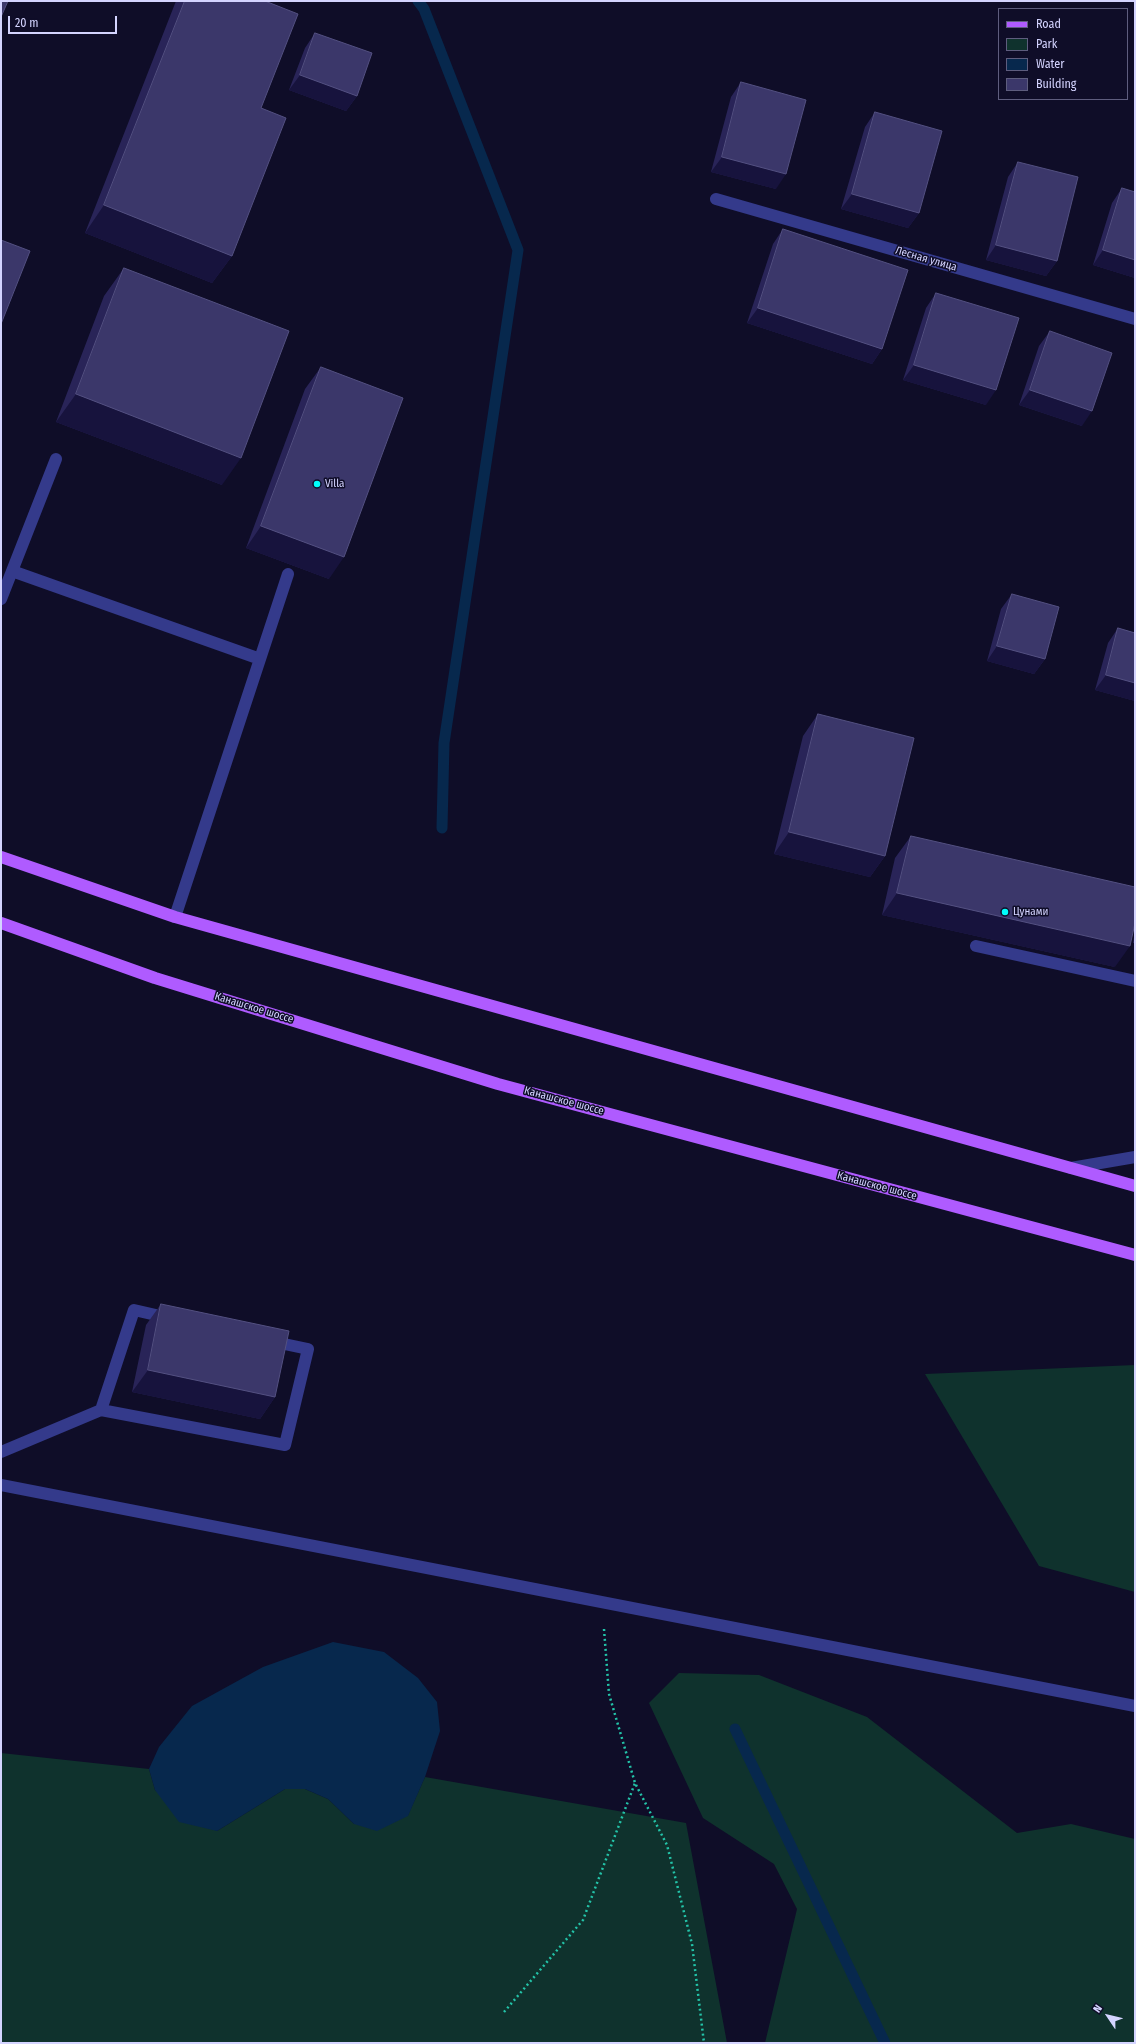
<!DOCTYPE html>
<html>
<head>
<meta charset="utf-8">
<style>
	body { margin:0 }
	#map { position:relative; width:1136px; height:2044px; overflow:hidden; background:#0f0d28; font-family:"Fira Sans Condensed",sans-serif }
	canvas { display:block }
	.frame { position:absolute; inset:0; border:2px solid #d4d4ff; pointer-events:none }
	.legend { position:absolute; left:998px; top:8px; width:130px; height:92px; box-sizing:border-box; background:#0f0d28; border:1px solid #5e5d7e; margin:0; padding:5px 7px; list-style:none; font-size:12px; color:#d4d4ff }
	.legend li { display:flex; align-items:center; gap:8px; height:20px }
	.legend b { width:20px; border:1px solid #5e5d7e }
	.north { position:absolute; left:1088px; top:1996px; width:40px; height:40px; -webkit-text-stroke:3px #0f0d28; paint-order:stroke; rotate:305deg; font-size:11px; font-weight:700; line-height:16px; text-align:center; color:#d4d4ff }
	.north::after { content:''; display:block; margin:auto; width:14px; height:18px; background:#d4d4ff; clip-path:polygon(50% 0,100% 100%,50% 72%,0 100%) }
	.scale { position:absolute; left:8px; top:16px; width:109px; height:18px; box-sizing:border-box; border:2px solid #d4d4ff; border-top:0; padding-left:5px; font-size:12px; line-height:14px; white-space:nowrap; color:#d4d4ff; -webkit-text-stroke:3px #0f0d28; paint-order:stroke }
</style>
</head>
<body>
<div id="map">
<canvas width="1136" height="2044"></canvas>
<div class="frame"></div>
<ul class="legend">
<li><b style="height:5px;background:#af5bff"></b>Road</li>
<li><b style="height:11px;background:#0f322d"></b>Park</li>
<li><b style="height:11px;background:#07284d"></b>Water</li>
<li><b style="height:11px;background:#3b376a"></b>Building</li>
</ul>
<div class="north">N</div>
<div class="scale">20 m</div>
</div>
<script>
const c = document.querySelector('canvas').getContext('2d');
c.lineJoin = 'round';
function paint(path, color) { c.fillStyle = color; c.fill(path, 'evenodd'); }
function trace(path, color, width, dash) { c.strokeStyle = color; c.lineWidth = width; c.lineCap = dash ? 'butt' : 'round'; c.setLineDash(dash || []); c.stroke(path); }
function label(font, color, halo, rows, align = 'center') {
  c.font = font + ' "Fira Sans Condensed",sans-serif'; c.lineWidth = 3; c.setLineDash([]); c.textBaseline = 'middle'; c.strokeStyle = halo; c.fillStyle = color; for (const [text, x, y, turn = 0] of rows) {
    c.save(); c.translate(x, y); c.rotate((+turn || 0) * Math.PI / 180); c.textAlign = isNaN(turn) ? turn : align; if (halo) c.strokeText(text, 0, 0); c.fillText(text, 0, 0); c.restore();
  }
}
const green = new Path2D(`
	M1135 1365V1592L1039 1566 925 1374Z
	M679 1673 759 1675 867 1717 1017 1833 1071 1824 1135 1839V2043H765L797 1909 774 1864 703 1818 649 1703Z
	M1 1753 149 1769 155 1790 217 1831 285 1789H305L328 1799 354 1824 408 1815 425 1777 686 1823 727 2043H1Z`);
const water = new Path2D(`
	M333 1642 384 1652 418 1678 437 1702 440 1731 425 1777 408 1816 377 1831 354 1824 328 1799 305 1789H285L217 1831 179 1822 155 1790 149 1769 159 1747 192 1706 263 1667Z`);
const stream = new Path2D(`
	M418 1 424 9 518 250 444 743 442 828
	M735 1729 885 2043`);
const path = new Path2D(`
	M604 1629 609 1694 635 1783 667 1845 692 1944 704 2043
	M504 2012 583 1920 635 1783`);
const minor = new Path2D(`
	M716 199 1135 319
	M12 571 260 659
	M1 599 56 459
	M175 917 288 574
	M976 946 1135 981
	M1071 1168 1135 1157
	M101 1410 134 1310 169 1318
	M1 1452 101 1410 285 1445 308 1349 270 1341
	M1 1485 1135 1706`);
const major = new Path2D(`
	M1 857 175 917 1135 1186
	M1 923 155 978 498 1084 1135 1255`);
const wall = new Path2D(`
	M176 1H265L261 108 232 256 212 283 85 233Z
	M315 33 357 96 346 111 289 90 305 48Z
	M741 82 776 189 711 172 731 97Z
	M875 112 919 213 908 228 841 209 865 127Z
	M1018 162 1057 261 1046 276 986 260 1008 177Z
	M1122 188 1135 278 1093 265 1112 203Z
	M783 229 882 349 872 364 747 323 773 244Z
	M124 268 222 485 56 422 104 296Z
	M936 293 986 405 903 380 926 308Z
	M1050 331 1082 426 1019 405 1039 346Z
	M321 367 329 579 246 548 305 389Z
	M1012 594 1045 659 1034 674 987 661 1001 609Z
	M1118 628 1135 633V701L1095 690 1108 643Z
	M818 714 885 856 870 877 774 854 803 736Z
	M911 836 1115 967 882 915 895 858Z
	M1135 932V943H1133Z
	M161 1304 275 1397 260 1419 132 1392 146 1325Z`);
const shadedWall = new Path2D(`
	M300 75 357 96 346 111 289 90Z
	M722 157 786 174 776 189 711 172Z
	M852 194 919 213 908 228 841 209Z
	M104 205 232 256 212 283 85 233Z
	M996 245 1057 261 1046 276 986 260Z
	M1103 250 1135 260V278L1093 265Z
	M758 308 882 349 872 364 747 323Z
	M914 365 996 390 986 405 903 380Z
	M1030 390 1092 411 1082 426 1019 405Z
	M76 394 241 458 222 485 56 422Z
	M261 526 344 557 329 579 246 548Z
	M997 646 1045 659 1034 674 987 661Z
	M1106 675 1135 683V701L1095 690Z
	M789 832 885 856 870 877 774 854Z
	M897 893 1130 946 1115 967 882 915Z
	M148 1370 275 1397 260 1419 132 1392Z`);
const building = new Path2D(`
	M1 1H8L1 17Z
	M185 1H265L298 14 261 108 286 118 232 256 104 205Z
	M315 33 372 53 357 96 300 75Z
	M741 82 806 100 786 174 722 157Z
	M875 112 942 131 919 213 852 194Z
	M1018 162 1078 177 1057 261 996 245Z
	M1122 188 1135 192V260L1103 250Z
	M783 229 908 270 882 349 758 308Z
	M1 240 30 251 1 324Z
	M124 268 289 331 241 458 76 394Z
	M936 293 1019 318 996 390 914 365Z
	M1050 331 1112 353 1092 411 1030 390Z
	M321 367 403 398 344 557 261 526Z
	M1012 594 1059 607 1045 659 997 646Z
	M1118 628 1135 633V683L1106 675Z
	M818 714 914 738 885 856 789 832Z
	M911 836 1135 887V923L1130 946 897 893Z
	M161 1304 289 1331 275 1397 148 1370Z`);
const markers = [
	[317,484,4,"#00fffc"],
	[1005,912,4,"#00fffc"]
];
const streetNames = [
	["Лесная улица",926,259,16],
	["Канашское шоссе",254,1008,17],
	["Канашское шоссе",564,1101,15],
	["Канашское шоссе",877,1186,15]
];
const poiNames = [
	["Villa",325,484],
	["Цунами",1013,912]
];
paint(green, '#0f322d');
paint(water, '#07284d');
trace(stream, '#07284d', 11);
trace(path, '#23c3a8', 2.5, [2, 3]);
trace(minor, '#343a8b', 12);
trace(major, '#af5bff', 12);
paint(wall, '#292458');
paint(shadedWall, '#17133d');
paint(building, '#3b376a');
trace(building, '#535081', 1);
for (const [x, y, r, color] of markers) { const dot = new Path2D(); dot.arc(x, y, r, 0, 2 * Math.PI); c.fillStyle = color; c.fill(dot); trace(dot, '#0f0d28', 1.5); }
label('11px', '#d4d4ff', '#0f0d28', streetNames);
label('11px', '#d4d4ff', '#0f0d28', poiNames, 'left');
</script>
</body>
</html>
